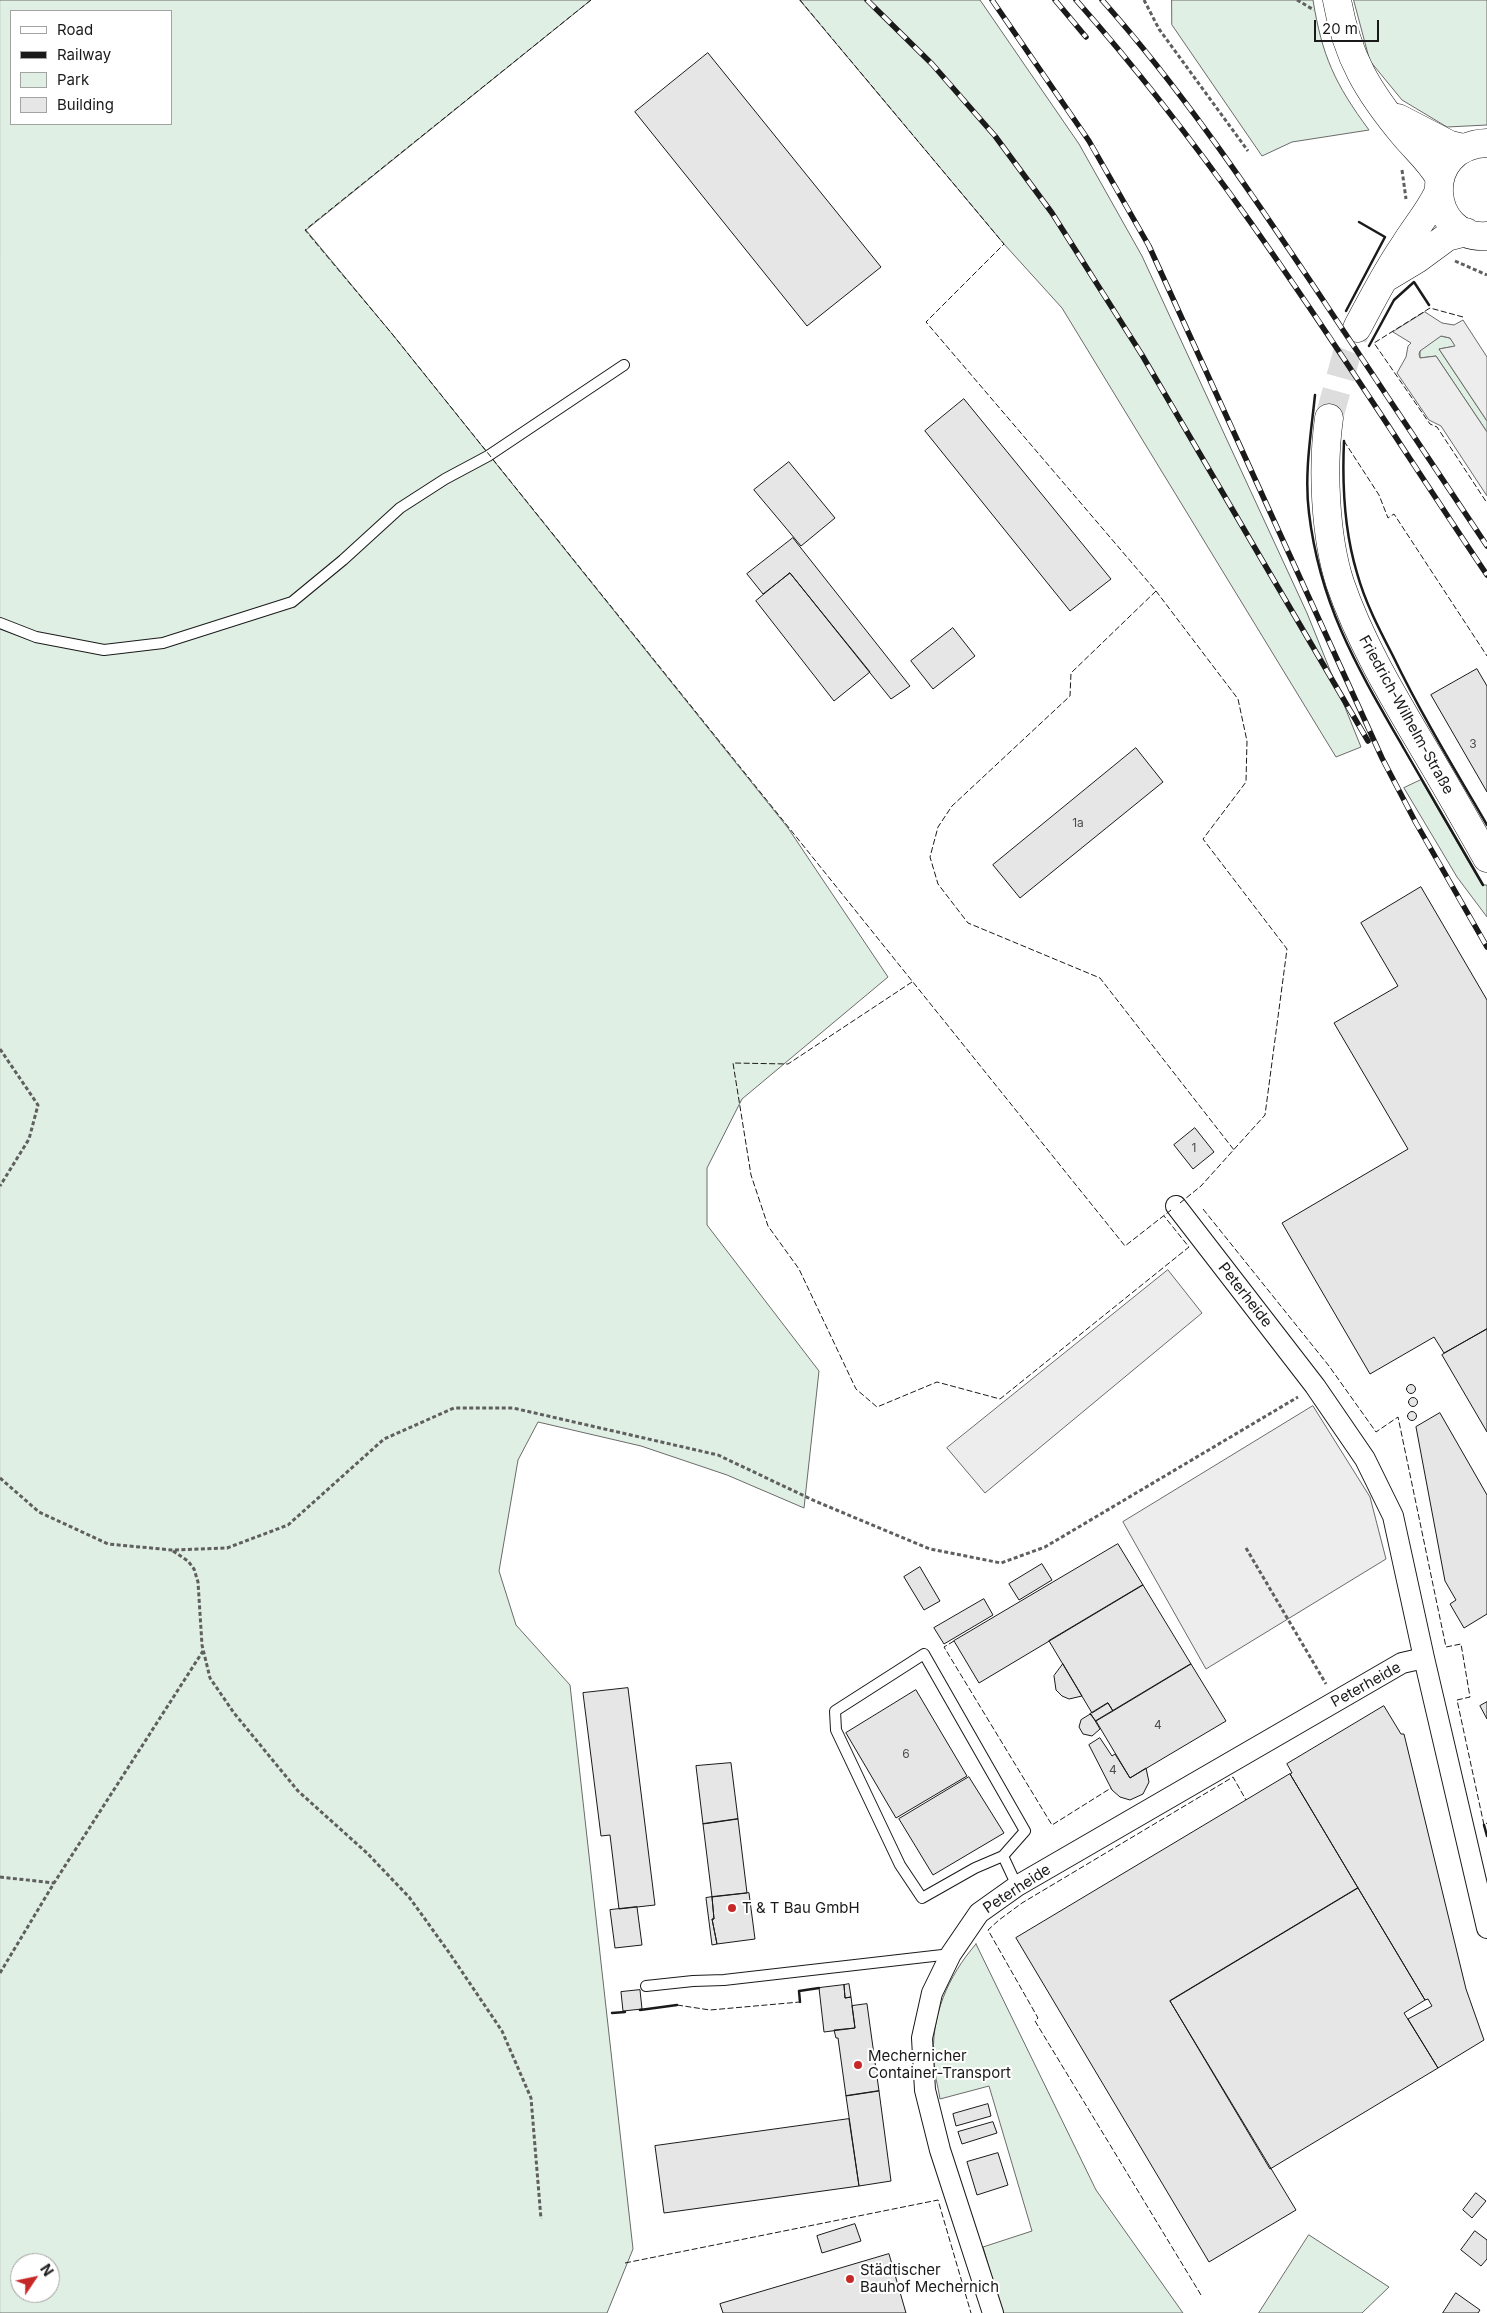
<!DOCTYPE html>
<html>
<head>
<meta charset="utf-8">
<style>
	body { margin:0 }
	#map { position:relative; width:1487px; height:2313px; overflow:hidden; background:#fff; font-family:Inter,sans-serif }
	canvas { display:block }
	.legend { position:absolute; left:10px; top:10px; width:162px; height:115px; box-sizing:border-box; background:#fff; border:1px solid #a3a3a3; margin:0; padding:6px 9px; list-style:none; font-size:15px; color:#1a1a1a }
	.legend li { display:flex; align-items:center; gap:10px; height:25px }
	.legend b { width:25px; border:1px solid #a3a3a3 }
	.north { position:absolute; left:10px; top:2253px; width:50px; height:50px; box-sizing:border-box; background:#fff; border:1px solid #a3a3a3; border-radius:50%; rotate:56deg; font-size:14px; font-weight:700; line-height:20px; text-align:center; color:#1a1a1a }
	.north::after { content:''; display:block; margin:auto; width:18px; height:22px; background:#c62828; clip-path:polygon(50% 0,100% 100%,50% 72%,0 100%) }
	.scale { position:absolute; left:1314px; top:20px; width:65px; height:22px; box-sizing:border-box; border:2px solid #1a1a1a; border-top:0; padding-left:6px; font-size:15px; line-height:18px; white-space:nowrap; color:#1a1a1a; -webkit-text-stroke:4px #fff; paint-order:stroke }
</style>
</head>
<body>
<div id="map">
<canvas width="1487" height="2313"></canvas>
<ul class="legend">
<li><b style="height:6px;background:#fff"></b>Road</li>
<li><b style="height:6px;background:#1a1a1a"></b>Railway</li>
<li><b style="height:14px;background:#e0efe3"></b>Park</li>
<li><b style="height:14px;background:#e6e6e6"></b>Building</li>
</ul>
<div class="north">N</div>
<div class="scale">20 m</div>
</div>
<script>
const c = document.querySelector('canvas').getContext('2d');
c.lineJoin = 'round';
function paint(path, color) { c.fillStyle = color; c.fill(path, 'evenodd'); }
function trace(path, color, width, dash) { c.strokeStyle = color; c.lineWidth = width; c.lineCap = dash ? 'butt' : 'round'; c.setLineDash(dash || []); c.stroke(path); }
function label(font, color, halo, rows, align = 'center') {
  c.font = font + ' Inter,sans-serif'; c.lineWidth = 4; c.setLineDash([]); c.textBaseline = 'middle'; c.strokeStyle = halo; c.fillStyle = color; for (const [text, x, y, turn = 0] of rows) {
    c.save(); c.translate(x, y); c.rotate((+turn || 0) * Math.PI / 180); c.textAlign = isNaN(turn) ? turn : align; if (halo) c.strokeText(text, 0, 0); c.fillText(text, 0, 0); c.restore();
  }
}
const green = new Path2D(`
	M0 0H591L306 230 393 335 788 828 888 977 742 1099 707 1168V1225L819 1371 804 1508 727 1475 641 1446 538 1422 518 1460 499 1571 516 1625 570 1685 633 2249 607 2313H0ZM11 11H171V124H11ZM20 2263H50V2293H20Z
	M800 0H980L1079 144 1142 256 1307 613 1361 747 1336 757 1062 308 1004 244Z
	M1172 0H1313C1322 56 1335 84 1369 130L1292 142 1262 156 1172 25Z
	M1354 0H1487V125L1447 127 1402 100 1370 61Z
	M1441 336 1450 338 1456 346 1439 349 1487 421V432L1436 356 1420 358V351Z
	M1421 780 1482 885H1487V917L1457 877 1404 788Z
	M976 1944 1096 2190 1183 2313H1002L983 2247 1032 2231 989 2086 940 2099C938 2086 934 2073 934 2061 930 2017 948 1976 976 1944Z
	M1309 2235 1389 2287 1362 2313H1259Z`);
const parking = new Path2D(`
	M1425 312 1442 323 1454 325 1463 320 1487 357V421L1439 349 1455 346 1450 338 1441 336 1420 351 1419 354 1420 358 1436 356 1487 432V496L1441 426 1429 420 1397 373 1406 357 1408 346 1411 343 1393 332Z
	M1168 1270 1202 1313 985 1493 947 1448Z
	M1313 1406 1370 1497 1386 1559 1206 1669 1123 1522Z`);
const building = new Path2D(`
	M708 53 881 267 807 326 635 112Z
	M964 399 1111 579 1070 611 925 431Z
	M789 462 835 518 801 546 754 490Z
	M793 538 910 686 891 699 790 573 763 594 747 574Z
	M790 573 870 672 834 701 756 601Z
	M953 628 975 656 933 689 911 661Z
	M1477 669 1487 686V792L1431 695Z
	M1136 748 1163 782 1020 898 993 865Z
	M1421 887 1487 1000V1329L1444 1353 1434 1337 1370 1374 1282 1223 1408 1149 1334 1023 1398 986 1361 923Z
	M1195 1128 1214 1152 1193 1169 1174 1145Z
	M1487 1329V1432L1442 1355Z
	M1406.5 1389a4.5 4.5 0 1 1 9 0a4.5 4.5 0 1 1-9 0Z
	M1408.5 1402a4.5 4.5 0 1 1 9 0a4.5 4.5 0 1 1-9 0Z
	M1407.5 1416a4.5 4.5 0 1 1 9 0a4.5 4.5 0 1 1-9 0Z
	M1440 1413 1487 1495V1614L1464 1628 1450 1604 1456 1600 1445 1581 1416 1427Z
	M1118 1544 1143 1585 979 1683 954 1641Z
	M1042 1564 1052 1580 1019 1600 1009 1584Z
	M920 1567 940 1601 924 1610 904 1577Z
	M1143 1585 1191 1664 1113 1711 1108 1703 1092 1713 1049 1641Z
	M984 1599 993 1615 944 1644 934 1628Z
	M1063 1664 1082 1696 1069 1699 1062 1696 1056 1690 1054 1676Z
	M1191 1664 1226 1721 1130 1778 1096 1721Z
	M628 1688 655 1905 619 1909 610 1835 601 1836 583 1693Z
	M916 1690 967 1776 896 1818 846 1733Z
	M1487 1702V1719L1480 1706Z
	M1108 1703 1113 1711 1096 1721 1090 1714Z
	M1384 1706 1401 1734H1404L1466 1989 1484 2040 1438 2068 1408 2019 1432 2006 1428 1999 1425 2000 1290 1774 1292 1773 1287 1764Z
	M1091 1714 1100 1729 1092 1736 1083 1734 1079 1727 1081 1720Z
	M1100 1738 1112 1756 1115 1754 1130 1778 1146 1768 1149 1782 1143 1794 1130 1800 1120 1797 1112 1790 1089 1745Z
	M731 1763 738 1819 703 1824 696 1766Z
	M1290 1774 1358 1888 1170 2001 1296 2210 1209 2262 1016 1938Z
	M969 1777 1004 1833 933 1875 899 1819Z
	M738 1819 747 1893 712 1897 703 1824Z
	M1358 1888 1425 2000 1404 2013 1438 2068 1270 2169 1170 2001Z
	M749 1893 755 1939 717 1944 712 1919H714L712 1897Z
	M712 1897 714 1919H712L717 1944 712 1945 706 1898Z
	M637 1907 642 1945 615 1948 610 1910Z
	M849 1984 851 1997 845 1998 844 1985Z
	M844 1985 845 1998 851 1997 855 2028 824 2032 819 1988Z
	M640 1990 642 2009 623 2011 621 1992Z
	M867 2004 879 2091 846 2096 838 2038H836L834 2030 855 2028 852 2006Z
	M879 2091 891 2181 859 2186 846 2096Z
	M988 2104 991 2116 956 2126 953 2114Z
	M849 2119 859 2186 664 2213 655 2146Z
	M993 2122 997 2133 962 2144 958 2132Z
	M998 2153 1008 2185 977 2195 967 2162Z
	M1476 2193 1486 2201 1472 2218 1463 2210Z
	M855 2224 861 2241 822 2253 817 2236Z
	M1475 2231 1487 2240V2259L1481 2266 1461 2250Z
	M889 2254 906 2313H723L720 2304Z
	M1456 2293 1480 2310 1478 2313H1443Z`);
const primaryTunnel = new Path2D(`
	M1329 418 1347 353 1357 328`);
const path = new Path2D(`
	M1144 0 1159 29 1248 151
	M1297 0 1314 10
	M1402 170 1406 199
	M1455 261 1487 275
	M0 1049 38 1105 29 1139 0 1186
	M0 1478 39 1512 108 1544 172 1550 227 1548 288 1525 384 1439 454 1408H513L718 1455 815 1501 930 1549 1001 1563 1045 1547 1298 1397
	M1246 1548 1326 1684
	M173 1551 188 1561 194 1569 198 1582 202 1645 210 1678 234 1713 298 1791 367 1853 409 1897 448 1951 502 2031 531 2098 541 2219
	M0 1877 54 1883
	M0 1973 54 1883 203 1651`);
const lane = new Path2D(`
	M0 623 36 637 104 650 163 643 292 602 343 560 400 508 445 479 488 456 624 365
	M1003 1856 975 1868 922 1898 900 1865 836 1730 835 1711 924 1654 1025 1831 1003 1856 1017 1886
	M646 1986 693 1981 724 1980 951 1954`);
const street = new Path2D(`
	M1176 1206 1315 1386 1365 1459 1393 1516 1424 1658 1487 1928
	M993 2313 940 2150 925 2090 922 2038 932 1993 951 1954 979 1913 1017 1886 1402 1663 1424 1658`);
const secondary = new Path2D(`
	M1337 0C1347 57 1368 92 1405 136 1417 150 1430 161 1439 177
	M1398 118 1450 145 1463 148`);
const primary = new Path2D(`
	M1487 143C1418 146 1428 241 1487 236
	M1387 277 1417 259 1447 237 1466 232
	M1357 328C1372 300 1386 272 1404 246 1415 228 1429 212 1438 193
	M1329 418C1322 467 1325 536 1340 583 1363 650 1401 709 1436 769 1453 798 1470 828 1487 858`);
const rail = new Path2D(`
	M867 0 932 64 995 136 1052 213 1142 355 1368 741
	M992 0 1089 141 1149 246 1382 758 1416 823 1487 947
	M1055 0 1086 37
	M1076 0C1233 177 1356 380 1487 575
	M1102 0C1181 89 1247 187 1313 285 1371 372 1429 459 1487 546`);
const fence = new Path2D(`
	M591 0 305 230 393 335 1125 1246 1171 1210
	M800 0 1004 244 926 322 1156 591 1238 699 1247 741 1246 782 1203 839 1287 949 1265 1115 1201 1186 1180 1203
	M1463 317 1430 308 1374 343 1430 424 1437 427 1487 503
	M1344 441 1379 495 1388 518 1394 514 1487 656
	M1156 591 1071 673 1070 696 952 806 938 827 930 857 938 884 968 923 1100 978 1234 1150
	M912 982 788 1064 733 1063 751 1175 768 1226 799 1269 856 1389 877 1407 937 1382 1000 1399 1189 1247 1164 1216
	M1203 1209 1329 1366 1376 1432 1398 1417 1446 1647 1461 1644 1470 1697 1457 1700 1484 1825 1487 1823
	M954 1641 944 1647 1052 1825 1111 1788
	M677 2005 710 2010 800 2002
	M625 2263 938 2200 971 2313
	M1201 2295 1035 2021 1038 2018 988 1930 999 1920 1022 1903 1233 1777 1246 1800`);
const wall = new Path2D(`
	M1346 311 1385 237 1359 222
	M1369 346 1394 300 1414 282 1429 305
	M1315 395C1311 434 1304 474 1309 513 1320 605 1357 667 1403 747 1430 793 1456 839 1483 885
	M1344 441C1342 485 1344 530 1357 573 1365 602 1379 629 1393 656 1421 714 1455 770 1487 825
	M1484 1825 1487 1836
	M800 2002 799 1991 819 1988
	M640 2010 677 2005
	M612 2013 625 2012`);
const markers = [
	[732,1908,5,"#c62828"],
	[858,2065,5,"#c62828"],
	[850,2279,5,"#c62828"]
];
const numberNames = [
	["3",1473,744],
	["1a",1078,823],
	["1",1194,1148],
	["4",1158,1725],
	["6",906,1754],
	["4",1113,1770]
];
const streetNames = [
	["Friedrich-Wilhelm-Straße",1406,715,61],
	["Peterheide",1245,1295,52],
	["Peterheide",1366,1685,-29],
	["Peterheide",1017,1889,-33]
];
const poiNames = [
	["T & T Bau GmbH",742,1908],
	["Mechernicher",868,2056],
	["Container-Transport",868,2073],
	["Städtischer",860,2270],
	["Bauhof Mechernich",860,2287]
];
paint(green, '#e0efe3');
trace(green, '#6a6a6a', 1);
paint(parking, '#ededed');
trace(parking, '#6a6a6a', 1);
paint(building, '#e6e6e6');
trace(building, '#1a1a1a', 1);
trace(primaryTunnel, '#ddd', 28, [28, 14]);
trace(lane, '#1a1a1a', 12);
trace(street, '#1a1a1a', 22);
trace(secondary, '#1a1a1a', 29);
trace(primary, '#1a1a1a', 29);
trace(path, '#5f5f5f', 3, [4, 2.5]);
trace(lane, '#fff', 10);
trace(street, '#fff', 20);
trace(secondary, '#fff', 28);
trace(primary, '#fff', 28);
trace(rail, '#1a1a1a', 5.5);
trace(rail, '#fff', 4, [11]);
trace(fence, '#1a1a1a', 1, [6, 2.5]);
trace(wall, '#1a1a1a', 2.5);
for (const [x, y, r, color] of markers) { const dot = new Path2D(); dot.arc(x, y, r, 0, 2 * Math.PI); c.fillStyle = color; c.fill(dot); trace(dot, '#fff', 2); }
label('12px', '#4d4d4d', null, numberNames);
label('15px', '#1a1a1a', '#fff', streetNames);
label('15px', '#1a1a1a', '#fff', poiNames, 'left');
</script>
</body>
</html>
